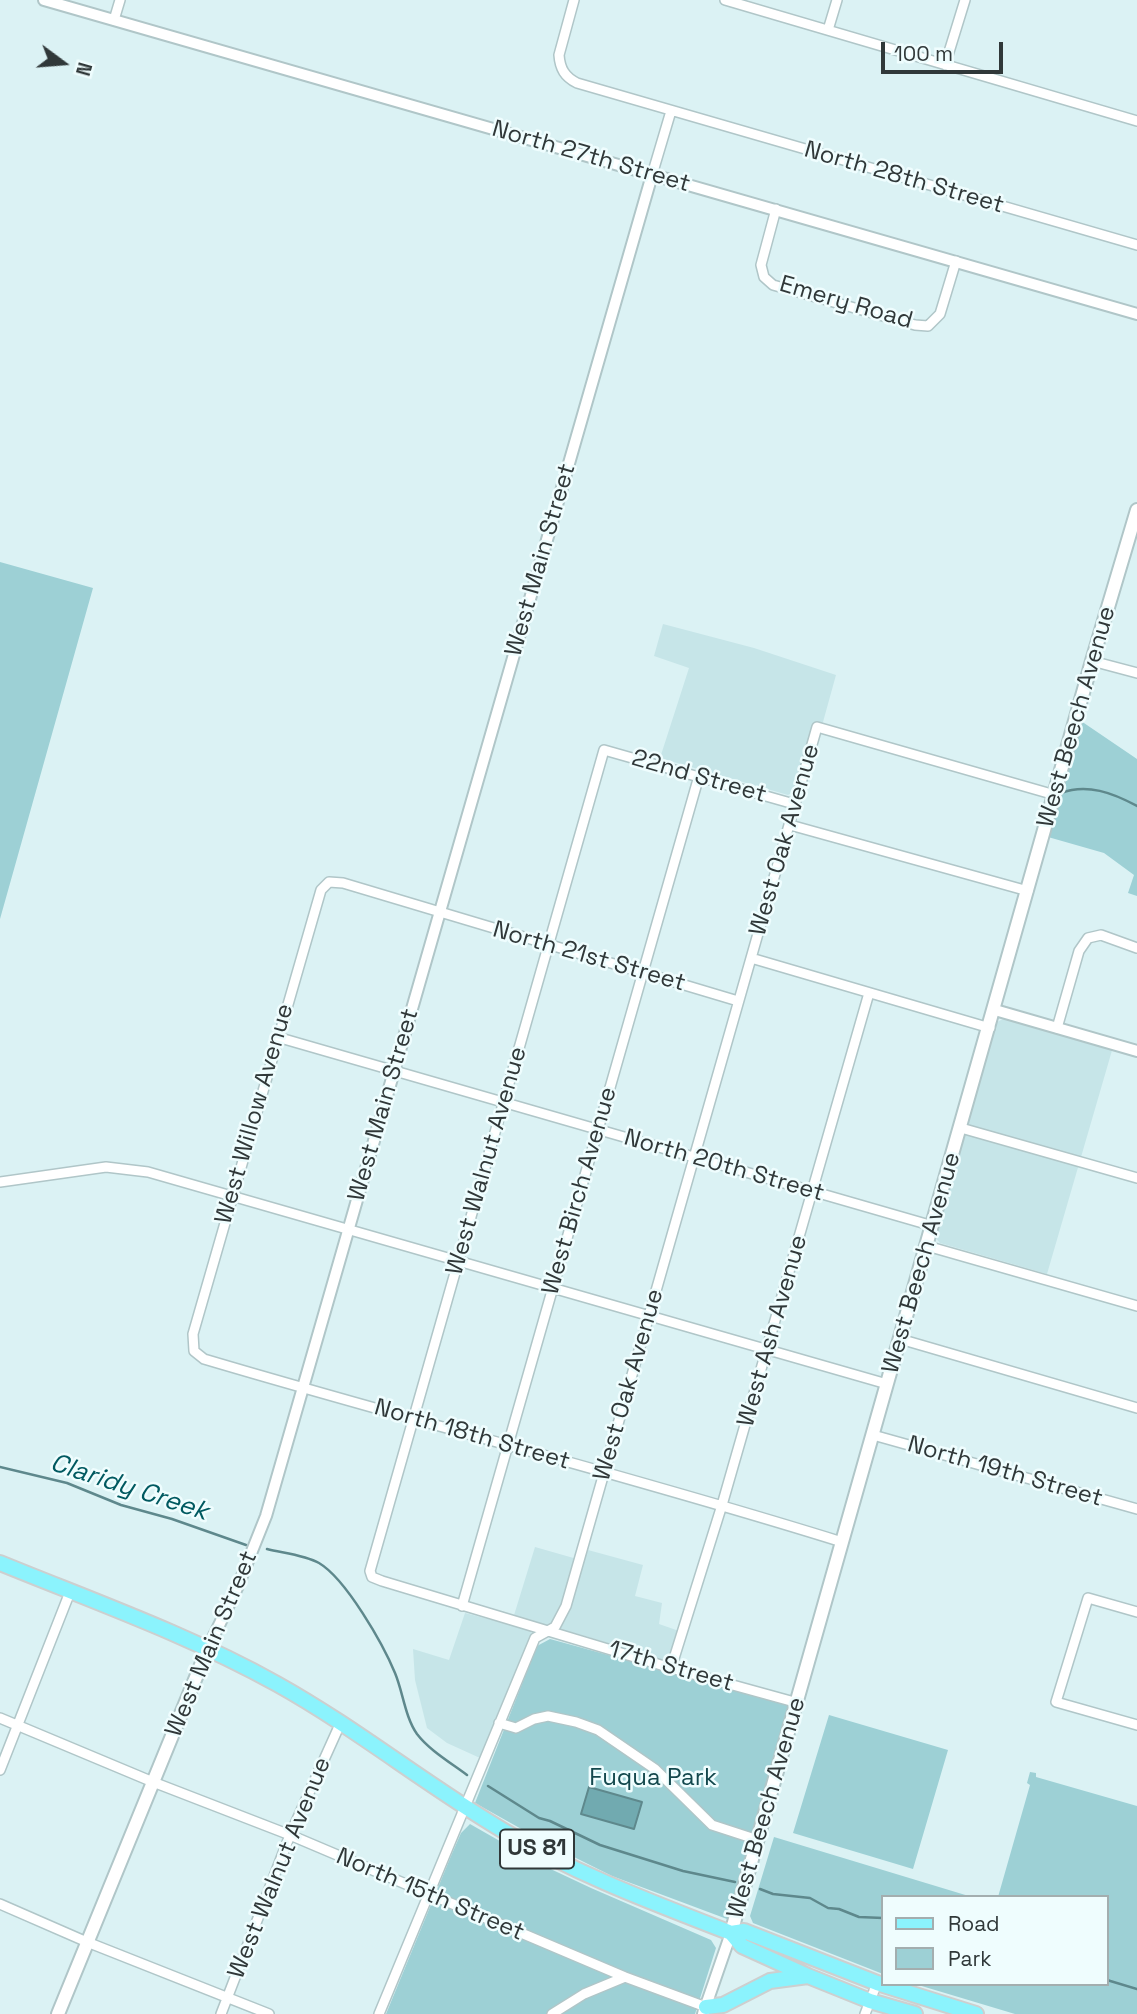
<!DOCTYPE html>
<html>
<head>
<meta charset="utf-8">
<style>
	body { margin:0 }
	#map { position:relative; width:1137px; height:2014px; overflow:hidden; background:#dbf2f4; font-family:"Space Grotesk",sans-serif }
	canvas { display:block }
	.legend { position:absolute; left:881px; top:1895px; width:228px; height:91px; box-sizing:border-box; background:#effdfe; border:2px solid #a3aeaf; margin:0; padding:9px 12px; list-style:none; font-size:21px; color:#303839 }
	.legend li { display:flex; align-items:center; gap:14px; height:35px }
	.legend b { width:35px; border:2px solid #a3aeaf }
	.north { position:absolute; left:28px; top:28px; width:70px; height:70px; -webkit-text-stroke:5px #effdfe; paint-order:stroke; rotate:106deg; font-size:19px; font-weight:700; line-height:28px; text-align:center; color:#303839 }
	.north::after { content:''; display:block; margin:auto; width:24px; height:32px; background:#303839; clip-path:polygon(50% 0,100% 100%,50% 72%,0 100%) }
	.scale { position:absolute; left:881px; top:42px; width:122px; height:32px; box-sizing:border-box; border:4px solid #303839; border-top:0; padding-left:9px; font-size:21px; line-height:24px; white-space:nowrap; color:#303839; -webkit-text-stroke:5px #effdfe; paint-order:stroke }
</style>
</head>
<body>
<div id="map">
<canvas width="1137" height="2014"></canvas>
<ul class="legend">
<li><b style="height:9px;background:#8bf3fd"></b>Road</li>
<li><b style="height:19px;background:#9dd0d5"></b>Park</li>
</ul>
<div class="north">N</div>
<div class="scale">100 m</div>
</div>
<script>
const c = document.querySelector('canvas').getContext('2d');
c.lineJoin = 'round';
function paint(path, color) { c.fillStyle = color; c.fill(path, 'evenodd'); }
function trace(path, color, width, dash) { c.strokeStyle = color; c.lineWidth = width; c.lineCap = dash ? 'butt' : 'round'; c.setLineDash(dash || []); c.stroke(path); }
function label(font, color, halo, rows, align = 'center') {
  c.font = font + ' "Space Grotesk",sans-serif'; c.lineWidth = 5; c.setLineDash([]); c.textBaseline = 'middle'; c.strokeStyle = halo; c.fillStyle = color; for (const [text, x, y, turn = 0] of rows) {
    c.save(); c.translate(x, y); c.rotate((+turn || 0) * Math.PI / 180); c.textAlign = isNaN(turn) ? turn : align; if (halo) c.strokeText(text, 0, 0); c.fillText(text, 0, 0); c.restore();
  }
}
const built = new Path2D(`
	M663 624 754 648 836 675 823 722 812 729 793 792 788 795 660 758 689 668 654 656Z
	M1007 1017 1113 1047 1047 1274 940 1243 935 1237 997 1022Z
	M535 1547 584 1561 588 1550 643 1565 635 1596 662 1603 659 1624 679 1631 670 1657 664 1660 575 1633 535 1624 480 1758 447 1743 427 1728 415 1680 413 1649 449 1660 465 1613 511 1625Z`);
const green = new Path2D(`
	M0 562 93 588 0 919Z
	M1081 721 1137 759V896L1128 893 1134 875 1104 853 1048 837Z
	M550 1639 790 1705 727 1919 612 1876 550 1845 475 1803 537 1646Z
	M829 1715 948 1750 913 1869 793 1833Z
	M1030 1772 1036 1773V1777L1137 1806V2014H1015L915 1984H1107V1897H998L1030 1785 1027 1783Z
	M470 1824 540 1864 591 1888 711 1940 716 1948 695 2014H386L451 1856 461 1833Z
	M774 1837 972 1897H883V1974L753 1923 750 1916Z`);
const water = new Path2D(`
	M589 1787 642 1802 634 1829 581 1814Z`);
const stream = new Path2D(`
	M1061 793C1087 783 1113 793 1137 806
	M0 1467 67 1483 121 1505 172 1519 246 1545
	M267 1549C283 1553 305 1555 319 1563 346 1579 383 1644 395 1673 403 1692 405 1717 417 1734 429 1750 451 1763 467 1775
	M488 1786 539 1818 550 1821 600 1845 683 1871 735 1882
	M760 1889 773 1894 810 1898 828 1908 839 1909 859 1917 883 1918
	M1107 1980 1137 1989`);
const minor = new Path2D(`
	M574 0 559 55C560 69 565 77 577 83L1137 245
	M725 0 1137 121
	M114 20 120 0
	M828 30 837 0
	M945 65 965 0
	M652 175 671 111
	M776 209 761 265 764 277 773 285 915 325 928 326 940 314 956 261
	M1092 661 1137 673
	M794 804 604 750 370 1571 372 1577 382 1581 671 1668 798 1703
	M790 825 1028 891
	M751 958 990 1028
	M738 1001 343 883 329 882 321 890 193 1334 194 1351 204 1359C416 1422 631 1476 842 1542
	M1057 1028 1079 951 1088 938 1101 935 1137 948
	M277 1037 933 1226
	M961 1128 1137 1178
	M0 1182 106 1167 148 1172 887 1384
	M927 1246 1137 1306
	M900 1339 1137 1408
	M873 1435 1137 1509
	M462 1606 699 776
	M1137 1612 1088 1598 1056 1702 1137 1725
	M671 1668 722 1505 869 993
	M0 1718 153 1782 290 1835 625 1977 706 2007
	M499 1723 516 1728 534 1719 548 1716 576 1722 598 1730 655 1769 712 1825 758 1840
	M0 1770 70 1592
	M0 1904 87 1942 269 2014
	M221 2014 290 1835 341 1722
	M379 2014 535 1638 555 1627 566 1606 817 727 1055 795
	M552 2014 584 1994 625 1977
	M865 2014 877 1983`);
const tertiary = new Path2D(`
	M44 0 1137 314
	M995 1010 1137 1051
	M208 1648 238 1586 266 1516 652 175
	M703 2014 731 1933`);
const secondary = new Path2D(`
	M731 1933 1092 661 1137 510
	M58 2014 208 1648`);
const primary = new Path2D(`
	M0 1563C93 1601 189 1635 277 1684 356 1728 426 1785 504 1831 575 1874 654 1903 731 1933L744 1931 877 1983 976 2014
	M731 1933 742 1946 808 1976 870 2001 915 2014
	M706 2007 723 2005 770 1981 808 1976`);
const shields = [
	[537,1849,74]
];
const shieldNames = [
	["US 81",537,1849]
];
const streetNames = [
	["North 27th Street",591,157,16],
	["North 28th Street",904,178,16],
	["Emery Road",846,303,16],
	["West Main Street",541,560,-74],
	["West Beech Avenue",1077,717,-74],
	["22nd Street",699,777,16],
	["West Oak Avenue",785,840,-74],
	["North 21st Street",589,957,16],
	["West Main Street",384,1105,-74],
	["West Willow Avenue",255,1114,-74],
	["West Walnut Avenue",487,1161,-74],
	["North 20th Street",724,1166,16],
	["West Birch Avenue",580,1191,-74],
	["West Beech Avenue",922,1263,-74],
	["West Ash Avenue",773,1331,-74],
	["West Oak Avenue",629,1385,-74],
	["North 18th Street",472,1435,16],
	["North 19th Street",1005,1472,16],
	["West Main Street",212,1644,-67],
	["17th Street",671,1667,16],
	["West Beech Avenue",767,1808,-74],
	["West Walnut Avenue",280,1868,-68],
	["North 15th Street",430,1895,23]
];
const parkNames = [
	["Fuqua Park",653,1778]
];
const waterNames = [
	["Claridy Creek",129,1488,18]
];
paint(built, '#c6e5e8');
paint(green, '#9dd0d5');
paint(water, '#71aab0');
trace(water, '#5e888c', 2);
trace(stream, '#5e888c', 2.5);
trace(minor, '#b0c6c8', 12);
trace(tertiary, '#b0c6c8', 14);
trace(secondary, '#b0c6c8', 16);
trace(primary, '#cdcfcf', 18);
trace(minor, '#fff', 9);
trace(tertiary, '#fff', 10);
trace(secondary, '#fff', 12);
trace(primary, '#8bf3fd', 14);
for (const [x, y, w] of shields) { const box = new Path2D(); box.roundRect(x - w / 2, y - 19.5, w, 39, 5); c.fillStyle = '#effdfe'; c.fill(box); trace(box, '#303839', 2); }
label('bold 23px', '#303839', null, shieldNames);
label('24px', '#303839', '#effdfe', streetNames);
label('24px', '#13484d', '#effdfe', parkNames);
label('italic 26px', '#005960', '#effdfe', waterNames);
</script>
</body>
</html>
